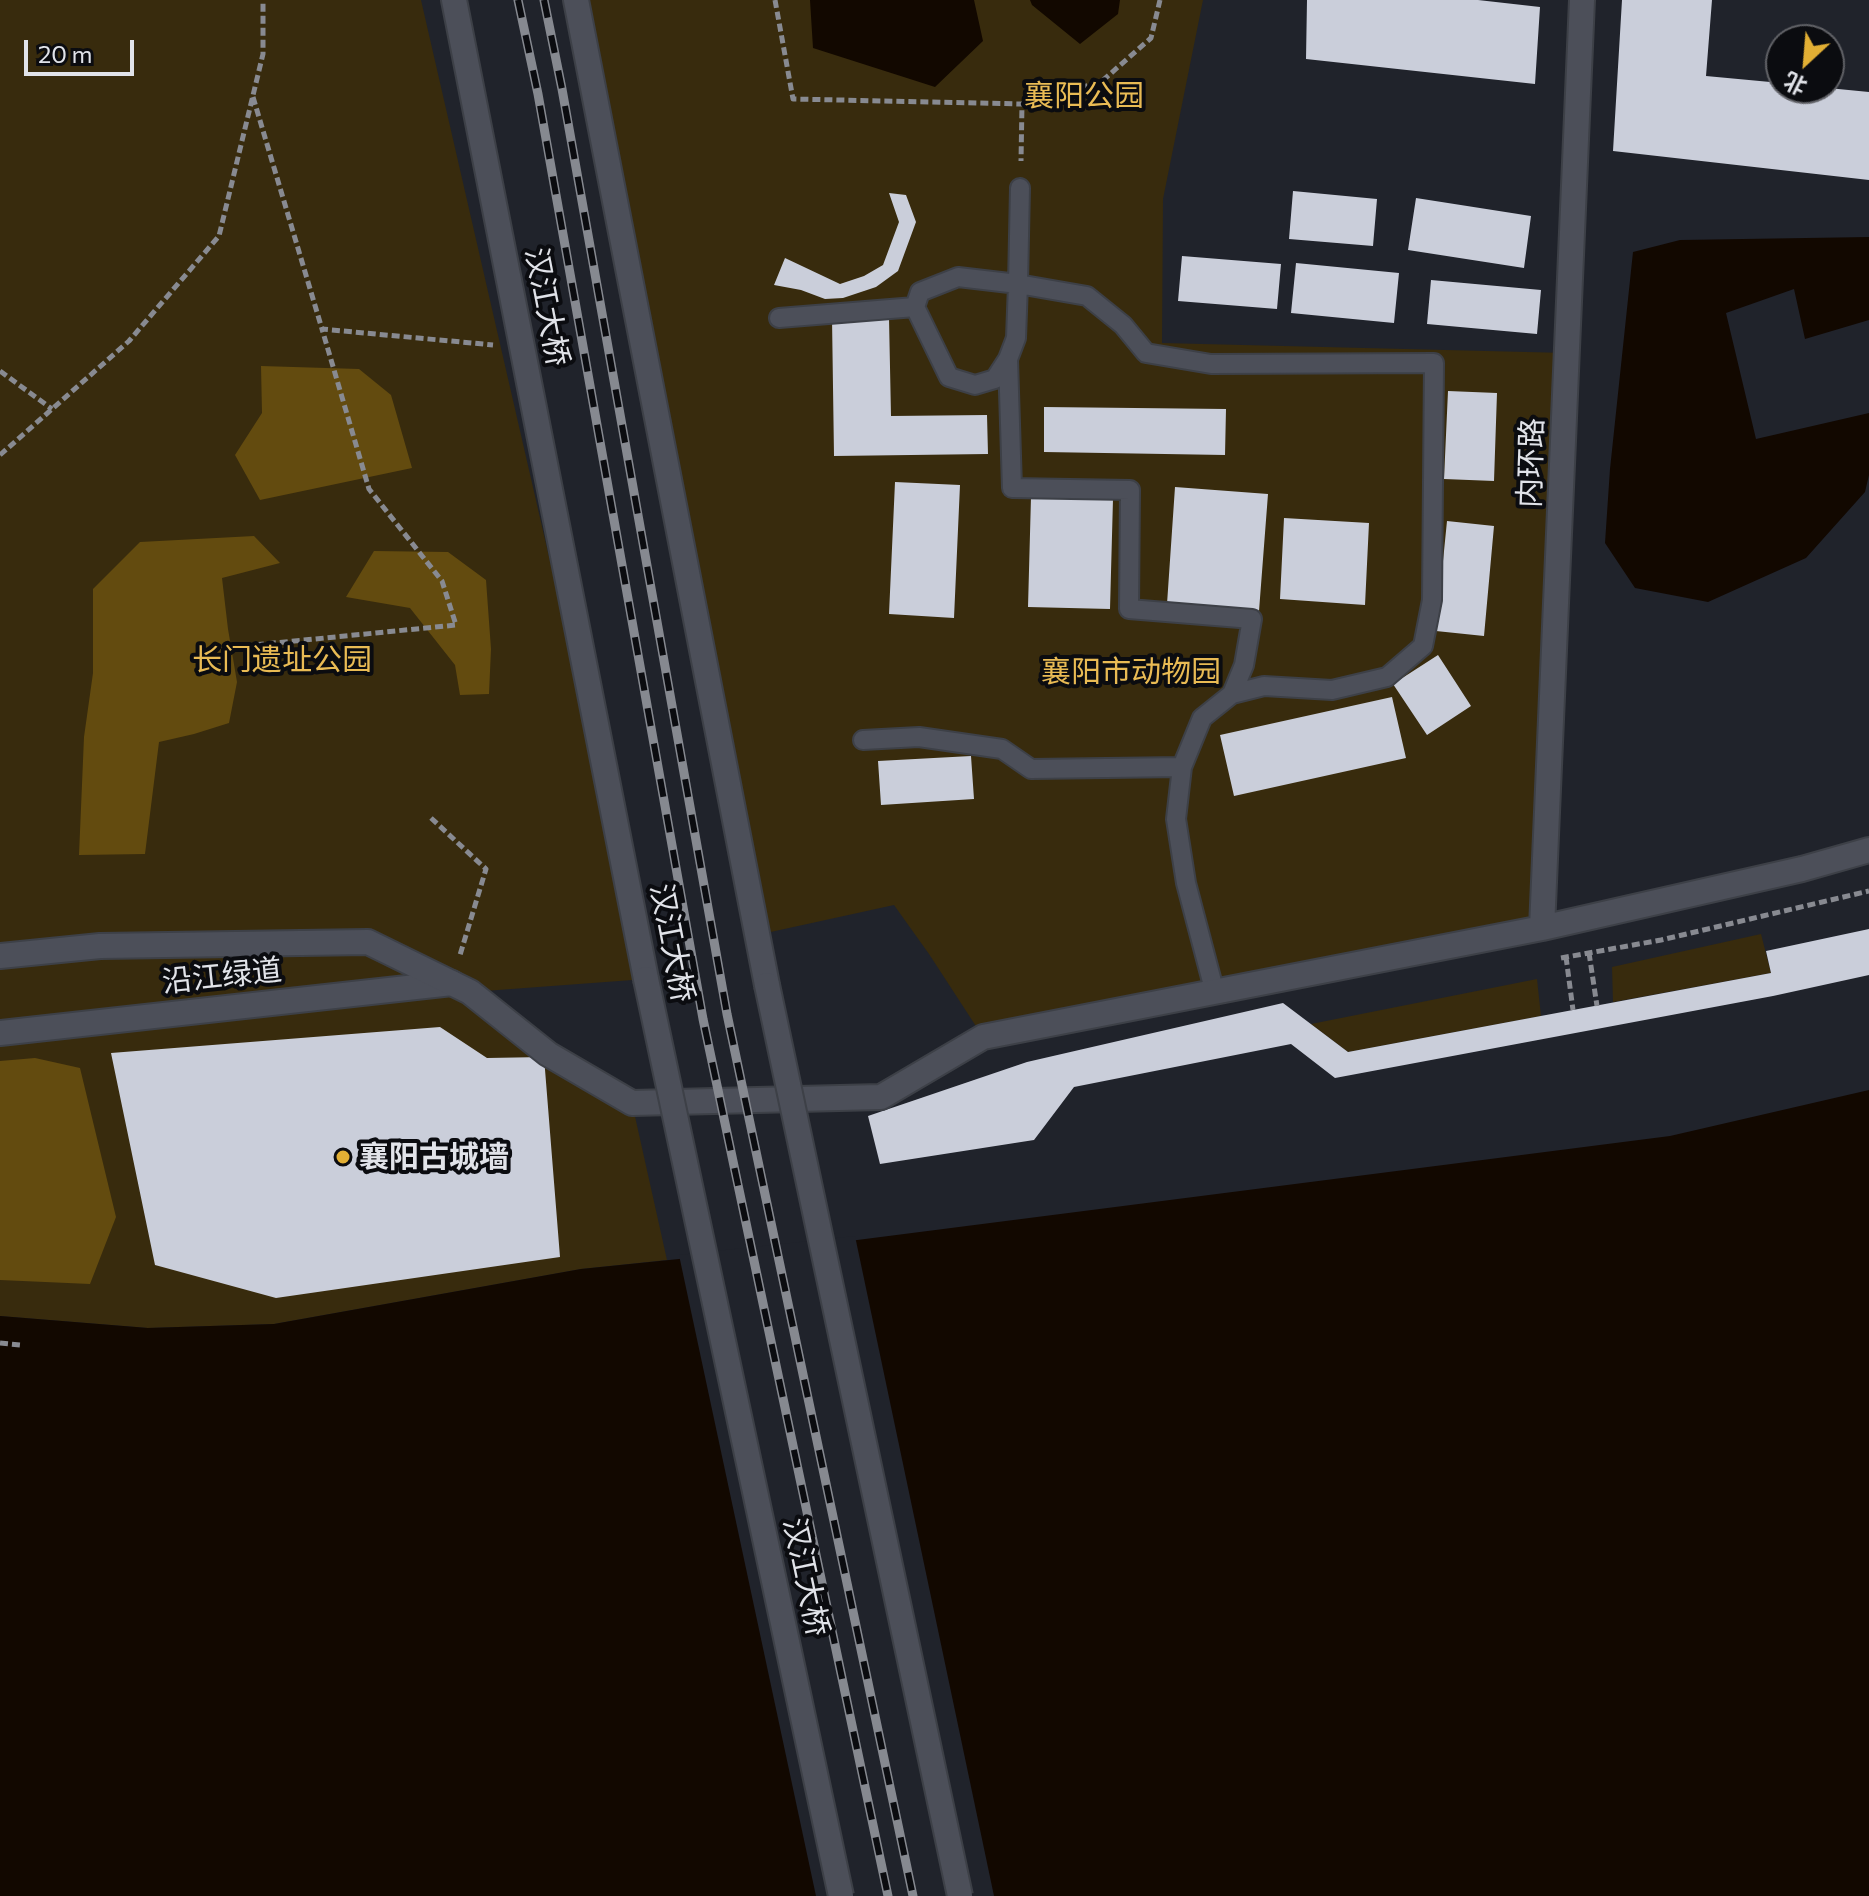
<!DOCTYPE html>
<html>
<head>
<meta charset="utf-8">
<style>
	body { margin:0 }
	#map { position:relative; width:1869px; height:1896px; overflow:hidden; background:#20232b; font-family:Commissioner,"Noto Sans SC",sans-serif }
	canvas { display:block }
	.north { position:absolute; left:1765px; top:24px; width:80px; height:80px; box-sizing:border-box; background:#0b0c10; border:2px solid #616267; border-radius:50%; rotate:206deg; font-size:22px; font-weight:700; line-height:32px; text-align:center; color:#e1e3e9 }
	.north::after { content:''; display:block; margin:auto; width:28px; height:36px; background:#e2af34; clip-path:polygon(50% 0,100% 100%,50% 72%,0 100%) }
	.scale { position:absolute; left:24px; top:40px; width:110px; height:36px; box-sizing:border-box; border:4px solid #e1e3e9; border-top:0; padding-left:10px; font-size:24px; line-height:28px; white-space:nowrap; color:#e1e3e9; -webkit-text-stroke:6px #0b0c10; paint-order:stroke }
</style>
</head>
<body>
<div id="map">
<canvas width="1869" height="1896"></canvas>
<div class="north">北</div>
<div class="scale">20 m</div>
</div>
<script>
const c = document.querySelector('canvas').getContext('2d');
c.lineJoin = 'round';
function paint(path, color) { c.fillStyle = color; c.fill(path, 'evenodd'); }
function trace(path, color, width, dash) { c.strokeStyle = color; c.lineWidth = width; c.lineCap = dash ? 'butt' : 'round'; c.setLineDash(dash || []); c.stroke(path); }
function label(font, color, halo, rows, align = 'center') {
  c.font = font + ' Commissioner,"Noto Sans SC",sans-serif'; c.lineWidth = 8; c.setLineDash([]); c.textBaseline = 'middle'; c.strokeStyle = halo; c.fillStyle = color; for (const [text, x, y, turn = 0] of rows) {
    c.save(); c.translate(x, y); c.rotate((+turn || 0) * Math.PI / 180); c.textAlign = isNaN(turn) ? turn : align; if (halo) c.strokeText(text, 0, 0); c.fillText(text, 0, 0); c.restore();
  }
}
const green = new Path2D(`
	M0 0H421L646 979 471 992 632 1103 667 1260 581 1269 274 1324 148 1328 0 1316Z
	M576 0H1203L1163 199 1162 343 1567 353 1542 928 983 1037 929 954 894 905 757 935Z
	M1761 934 1771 973 1613 1002 1612 967Z
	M1537 979 1541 1016 1348 1052 1311 1024Z`);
const forest = new Path2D(`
	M261 366 359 369 391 395 412 468 260 500 235 455 262 413Z
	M254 536 280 563 222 578 228 629 237 682 229 723 194 734 159 742 145 854 79 855 84 737 93 673V589L140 542Z
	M374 551 448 552 486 580 491 649 489 694 460 695 455 665 410 608 346 597Z
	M35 1058 80 1068 116 1217 90 1284 0 1280V1061Z`);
const water = new Path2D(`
	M810 0H974L983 41 935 87 813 48Z
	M1030 0H1120L1118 14 1080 44 1032 5Z
	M1869 237V320L1805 339 1794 289 1726 313 1756 439 1869 413V475L1865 492 1806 558 1708 602 1635 588 1605 543 1610 469 1633 252 1680 240Z
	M1869 1090V1896H0V1316L148 1328 274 1324 581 1269 826 1244 1670 1136Z`);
const pier = new Path2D(`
	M855 1236 994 1896H816L679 1255Z`);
const building = new Path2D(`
	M1307 0H1478L1540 7 1535 84 1306 59Z
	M1622 0H1712L1706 76 1781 83V88H1828L1869 92V180L1613 151Z
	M1293 191 1377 199 1373 246 1289 239Z
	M889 193 906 195 916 222 898 271 876 287 843 298 825 299 801 290 774 285 785 258 840 284 864 276 883 265 899 222Z
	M1416 198 1531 216 1524 268 1408 250Z
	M1182 256 1281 264 1277 309 1178 301Z
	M1296 263 1399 273 1394 323 1291 313Z
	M1431 280 1541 290 1537 334 1427 324Z
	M832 318H889L891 416 987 415 988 454 834 456Z
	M1448 391 1497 393 1494 481 1444 479Z
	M1044 407 1226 409 1225 455 1044 452Z
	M895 482 960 485 954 618 889 614Z
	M1175 487 1268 494 1259 611 1167 604Z
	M1031 497 1113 499 1110 609 1028 607Z
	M1284 518 1369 523 1365 605 1280 599Z
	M1447 521 1494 526 1484 636 1436 631Z
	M1438 655 1471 706 1427 735 1393 684Z
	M1392 697 1406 758 1234 796 1220 735Z
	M971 756 974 799 881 805 878 761Z
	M1869 929V975L1773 996 1335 1078 1291 1044 1074 1087 1034 1140 880 1164 868 1116 1027 1062 1283 1003 1348 1052 1771 973 1766 951Z
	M440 1027 487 1058 544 1057 560 1257 276 1298 155 1265 111 1053Z`);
const path = new Path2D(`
	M775 0 793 99 1022 104 1021 161
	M253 97 322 329 493 345
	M1022 104 1101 82 1151 38 1160 0
	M0 371 52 409
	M0 455 129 341 219 236 263 54V0
	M244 646 456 625 442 581 369 489 322 329
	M431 818 486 869 460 955
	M1589 953 1597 1006
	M1566 957 1573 1010
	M1561 958 1661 940 1869 891
	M0 1343 20 1345`);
const lane = new Path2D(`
	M1020 188 1018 284 1087 296 1123 325 1146 353 1211 364 1434 363 1432 600 1423 646 1387 677 1332 690 1264 686 1232 694 1202 718 1182 767 1176 819 1186 883 1215 993
	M958 277 1018 284 1016 338 1008 359 995 379 975 385 949 377 915 307 920 292Z
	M779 318 915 307
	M1008 359 1012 488 1130 490 1129 609 1252 619 1244 665 1232 694
	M863 740 919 737 1002 749 1031 769 1182 767`);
const street = new Path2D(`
	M0 1033 452 983`);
const secondary = new Path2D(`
	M454 0 646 979
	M576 0 767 985
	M1542 928 1582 0
	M0 956 100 946 368 942 470 992 548 1054 632 1103 881 1097 983 1037 1542 928 1802 869 1869 850`);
const rail = new Path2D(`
	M518 0 538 94 703 1019 888 1896
	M544 0 562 89 727 1014 913 1896`);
const secondaryBridge = new Path2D(`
	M646 979 841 1896
	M767 985 960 1896`);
const markers = [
	[343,1157,8,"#e2af34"]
];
const parkNames = [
	["襄阳公园",1084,96],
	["长门遗址公园",282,660],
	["襄阳市动物园",1131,672]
];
const streetNames = [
	["汉江大桥",547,307,79],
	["内环路",1531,463,-88],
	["汉江大桥",672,943,79],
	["沿江绿道",222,976,-6],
	["汉江大桥",806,1577,78]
];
const poiNames = [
	["襄阳古城墙",359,1157]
];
paint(green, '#382b0d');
paint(forest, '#634b0f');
paint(water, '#120800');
paint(pier, '#20232b');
paint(building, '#caceda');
trace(lane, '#3d4047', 22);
trace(street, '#3d4047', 28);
trace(secondary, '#3d4047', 28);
trace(path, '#888a91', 5, [8, 4]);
trace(lane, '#4c4f59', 18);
trace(street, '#4c4f59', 24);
trace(secondary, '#4c4f59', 24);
trace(rail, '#868990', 9);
trace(rail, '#0b0c10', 6, [18]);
trace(secondaryBridge, '#3d4047', 28, []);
trace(secondaryBridge, '#4c4f59', 24);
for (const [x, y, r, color] of markers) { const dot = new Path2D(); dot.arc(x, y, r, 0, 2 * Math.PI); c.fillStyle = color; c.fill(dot); trace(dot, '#0b0c10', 3); }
label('30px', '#e9bb54', '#0b0c10', parkNames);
label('30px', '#e1e3e9', '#0b0c10', streetNames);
label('bold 30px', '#e1e3e9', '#0b0c10', poiNames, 'left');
</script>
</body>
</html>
